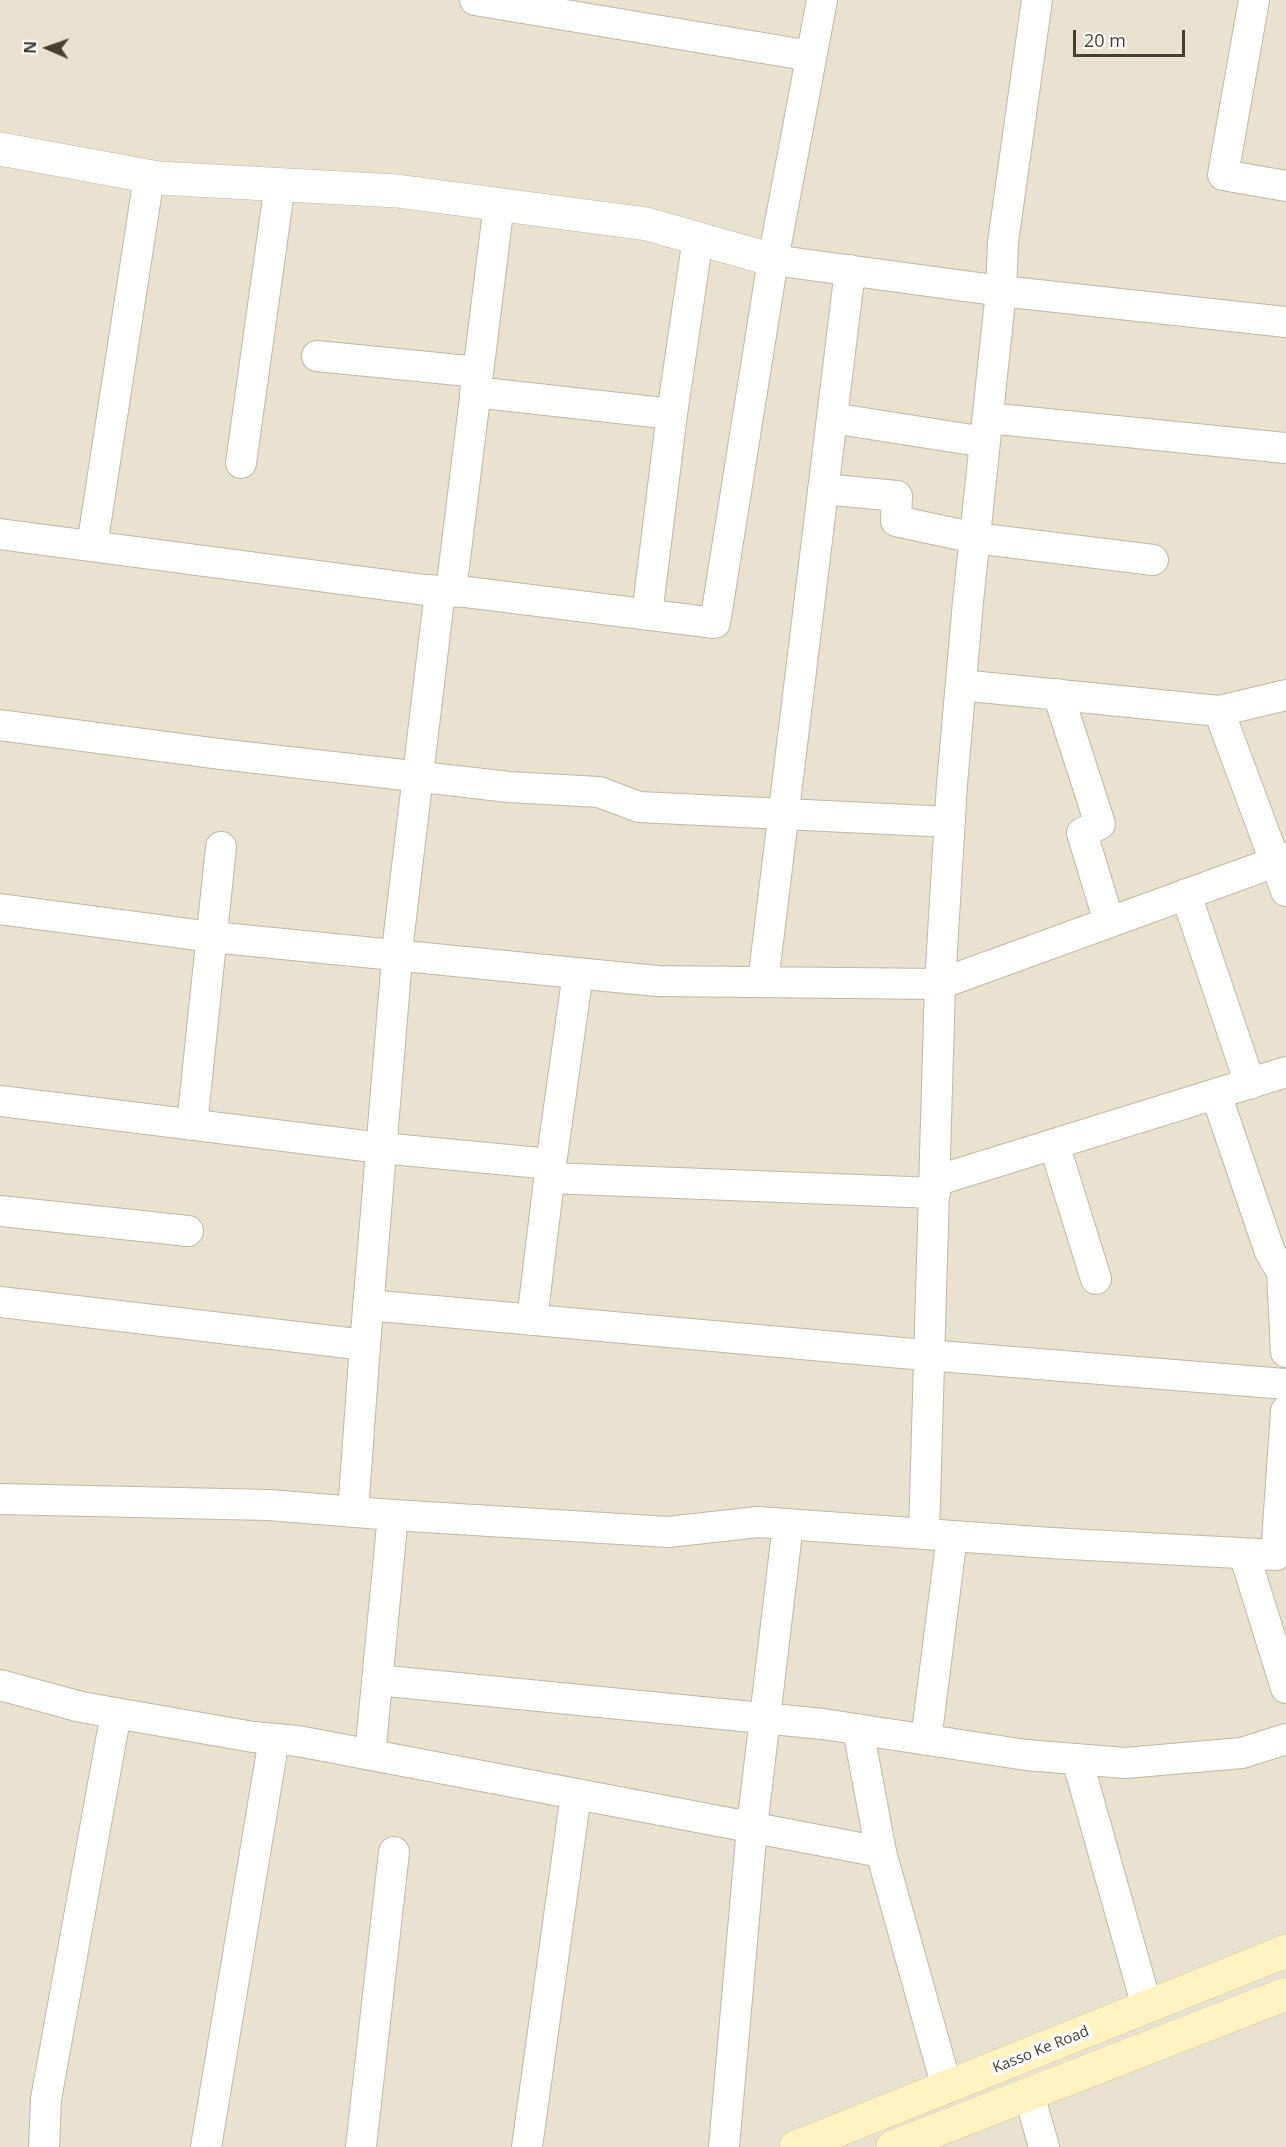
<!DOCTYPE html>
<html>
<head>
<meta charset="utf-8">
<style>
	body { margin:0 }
	#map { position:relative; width:1286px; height:2147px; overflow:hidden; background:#f4f0e3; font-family:"Open Sans",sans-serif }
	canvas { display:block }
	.north { position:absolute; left:18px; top:18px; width:60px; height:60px; -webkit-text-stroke:4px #fff; paint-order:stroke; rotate:272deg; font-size:16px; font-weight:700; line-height:24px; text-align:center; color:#464033 }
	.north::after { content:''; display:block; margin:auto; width:21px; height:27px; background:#464033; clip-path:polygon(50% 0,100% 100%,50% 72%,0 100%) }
	.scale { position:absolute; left:1073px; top:30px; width:112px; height:27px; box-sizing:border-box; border:3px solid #464033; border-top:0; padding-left:8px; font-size:18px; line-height:21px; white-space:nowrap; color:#464033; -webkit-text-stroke:4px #fff; paint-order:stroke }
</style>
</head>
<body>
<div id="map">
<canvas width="1286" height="2147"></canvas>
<div class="north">N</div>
<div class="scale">20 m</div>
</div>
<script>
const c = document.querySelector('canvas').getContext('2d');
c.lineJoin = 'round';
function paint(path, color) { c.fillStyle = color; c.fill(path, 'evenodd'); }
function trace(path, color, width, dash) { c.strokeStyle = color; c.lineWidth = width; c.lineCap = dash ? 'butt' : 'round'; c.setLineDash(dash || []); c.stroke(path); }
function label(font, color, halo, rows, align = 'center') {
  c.font = font + ' "Open Sans",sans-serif'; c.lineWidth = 6; c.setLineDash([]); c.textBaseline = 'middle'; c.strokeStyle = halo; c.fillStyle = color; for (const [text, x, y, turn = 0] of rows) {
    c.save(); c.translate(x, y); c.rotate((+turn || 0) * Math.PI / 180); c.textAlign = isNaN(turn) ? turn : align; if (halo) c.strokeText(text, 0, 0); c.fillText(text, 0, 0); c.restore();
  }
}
const residential = new Path2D(`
	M0 0H1286V2147H0Z`);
const minor = new Path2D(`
	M475 0 811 56
	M1254 0 1223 175 1286 186
	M773 260 1001 291 1286 322
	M317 356 478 372
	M475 392 672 414
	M832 418 985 442
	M988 418 1286 448
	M241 463 280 184
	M823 489 897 496 896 521 975 538 1153 560
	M0 534 425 590 466 592 715 623 773 260 822 0
	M92 546 149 177
	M451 591 499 204
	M647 615 672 414 698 238
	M961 685 1219 711 1286 695
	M1058 694 1100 824 1082 833 1109 922
	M1219 711 1286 891
	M0 725 220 754 509 787 599 792 639 807 950 822
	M1186 894 1250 1084
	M0 909 212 937 657 981 940 984 1286 858
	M763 982 850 270
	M1216 1094 1270 1252 1282 1272 1286 1352
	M0 1101 381 1148 551 1164
	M192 1125 221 847
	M1054 1144 1096 1279
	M549 1178 935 1193
	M935 1181 1286 1072
	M0 1211 188 1231
	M0 1302 365 1345
	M368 1305 902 1353 1286 1384
	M532 1320 551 1164 578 973
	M0 1499 269 1505 393 1515 668 1532 758 1522 1051 1543 1276 1555 1286 1411
	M353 1512 365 1345 399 934 440 591
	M924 1534 940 984 952 784 968 602 1001 291 1003 242 1037 0
	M1244 1553 1286 1688
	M377 1680 823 1724 1026 1755 1125 1763 1242 1753 1286 1739
	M0 1685 81 1707 253 1737 298 1741 881 1852
	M858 1729 881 1852 947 2088
	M926 1740 952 1536
	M370 1755 393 1515
	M1077 1759 1147 2007
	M1029 2094 1044 2147
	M44 2147 46 2099 116 1713
	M206 2147 274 1739
	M361 2147 394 1852
	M527 2147 576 1794
	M724 2147 752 1827 788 1524`);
const tertiary = new Path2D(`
	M0 149 158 178 397 191 647 224 773 260`);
const secondary = new Path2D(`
	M796 2147 1286 1951
	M893 2147 1286 1994`);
const streetNames = [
	["Kasso Ke Road",1041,2050,-22]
];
paint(residential, '#e8e2d1');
trace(minor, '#c0b8a5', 32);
trace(tertiary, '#c0b8a5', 34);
trace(secondary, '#d9c88e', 34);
trace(minor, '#fff', 30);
trace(tertiary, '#fff', 33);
trace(secondary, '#fff3c2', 33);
label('15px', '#464033', '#fff', streetNames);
</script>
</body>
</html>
